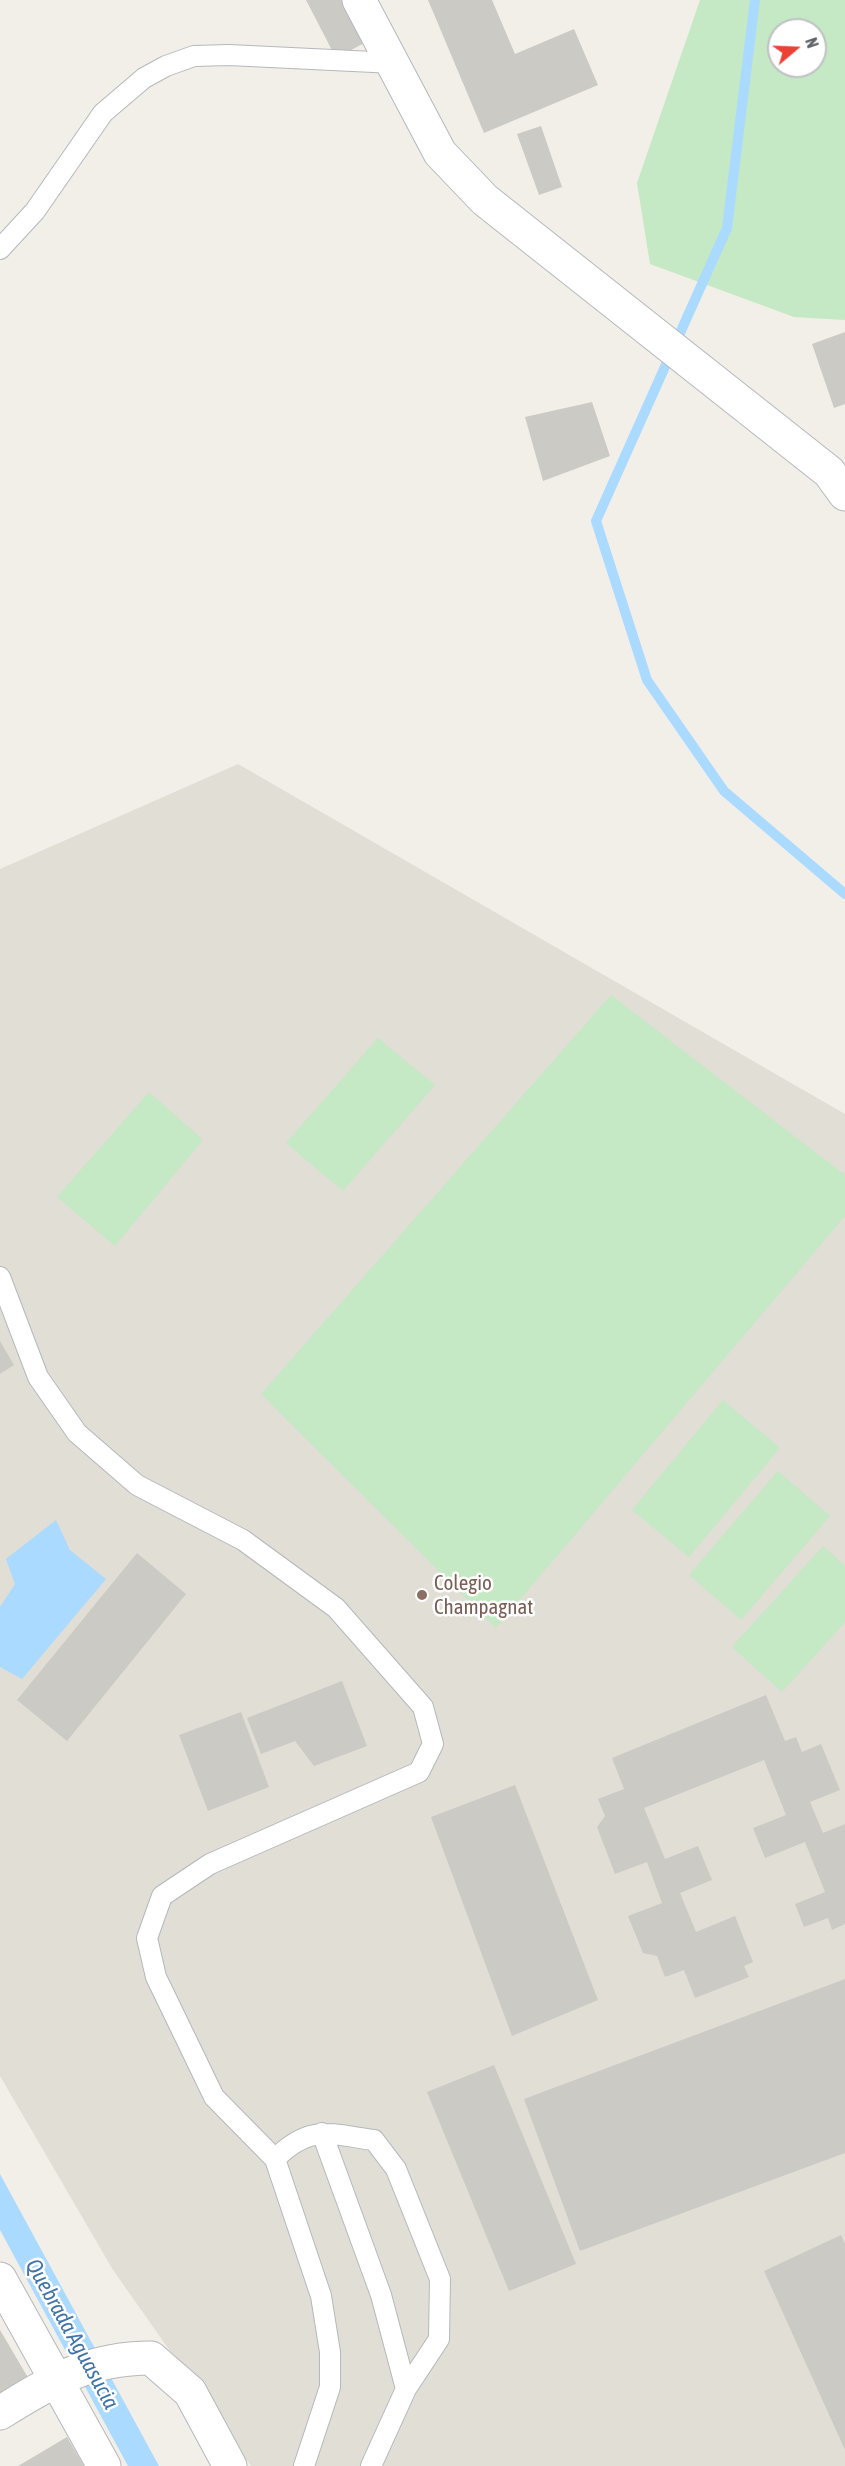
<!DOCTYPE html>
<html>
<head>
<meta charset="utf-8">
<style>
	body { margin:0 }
	#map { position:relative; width:845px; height:2466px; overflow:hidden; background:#f1efe8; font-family:"Asap Condensed",sans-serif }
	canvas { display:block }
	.north { position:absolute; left:767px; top:18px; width:60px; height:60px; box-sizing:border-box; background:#fff; border:2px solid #bfc1c3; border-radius:50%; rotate:71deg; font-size:16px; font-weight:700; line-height:24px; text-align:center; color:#5f6368 }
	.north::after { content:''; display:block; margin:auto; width:21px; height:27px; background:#ea4335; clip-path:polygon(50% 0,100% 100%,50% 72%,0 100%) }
</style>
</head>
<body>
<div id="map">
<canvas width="845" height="2466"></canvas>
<div class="north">N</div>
</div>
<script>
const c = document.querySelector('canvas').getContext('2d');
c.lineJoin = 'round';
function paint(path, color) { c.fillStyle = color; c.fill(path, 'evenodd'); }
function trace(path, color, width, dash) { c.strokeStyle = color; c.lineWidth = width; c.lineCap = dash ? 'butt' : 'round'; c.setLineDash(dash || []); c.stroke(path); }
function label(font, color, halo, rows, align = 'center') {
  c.font = font + ' "Asap Condensed",sans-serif'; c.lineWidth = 5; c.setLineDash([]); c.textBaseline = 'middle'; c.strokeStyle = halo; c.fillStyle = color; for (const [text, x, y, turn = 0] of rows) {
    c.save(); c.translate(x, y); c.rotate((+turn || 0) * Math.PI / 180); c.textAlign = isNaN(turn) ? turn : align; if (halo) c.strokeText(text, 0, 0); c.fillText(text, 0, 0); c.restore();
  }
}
const education = new Path2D(`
	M238 764 845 1114V2466H251L113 2270 0 2076V869Z`);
const green = new Path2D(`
	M700 0H845V320L794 317 650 264 637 183ZM779 30H815V66H779Z
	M611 995 845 1175V1216L496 1628 261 1394Z
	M378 1038 435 1085 343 1191 286 1143Z
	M149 1092 203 1140 115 1246 57 1197Z
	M723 1400 780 1448 689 1557 632 1510Z
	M778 1471 830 1516 741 1620 689 1575Z
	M823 1546 845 1566V1622L782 1692 732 1647Z`);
const water = new Path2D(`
	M56 1520 70 1550 106 1579 22 1679 0 1667V1607L15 1584 6 1559Z
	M0 2174 159 2466H128L0 2230Z`);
const stream = new Path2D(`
	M755 0 727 228 596 521 647 680 724 791 845 894`);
const building = new Path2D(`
	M306 0H349L370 40 336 58Z
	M428 0H492L515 54 574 29 598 85 484 133Z
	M541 126 562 187 539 195 517 134Z
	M845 332V404L834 408 812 344Z
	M592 402 610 456 543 481 525 417Z
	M0 1341 14 1365 0 1374Z
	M137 1553 186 1594 67 1741 17 1700Z
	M342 1681 367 1746 314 1766 295 1741 261 1754 247 1718Z
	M766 1695 785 1741 796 1737 802 1752 821 1744 840 1790 810 1802 823 1833 845 1824V1924L832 1930 828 1918 804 1927 795 1904 825 1892 805 1842 765 1858 753 1828 786 1815 764 1760 644 1808 665 1859 698 1846 712 1880 680 1893 696 1932 735 1916 753 1962 744 1966 749 1977 695 1998 684 1970 665 1977 657 1956 643 1953 628 1916 662 1903 647 1862 615 1874 597 1827 605 1816 598 1799 624 1789 612 1758Z
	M241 1712 269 1787 208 1811 179 1735Z
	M515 1785 598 2000 512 2036 431 1817Z
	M845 1979V2153L580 2251 524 2099Z
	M494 2065 576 2264 509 2291 427 2092Z
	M841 2235 845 2244V2450L764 2271Z
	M0 2330 30 2381 0 2398Z
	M67 2437 84 2466H18Z`);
const lane = new Path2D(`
	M0 249 35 211 103 113 144 78 166 66 194 56 229 55 394 63
	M0 1277 38 1377 77 1433 137 1485 243 1540 336 1608 423 1707 433 1744 419 1772 210 1864 162 1896 147 1938 156 1977 214 2097 275 2159 321 2296 330 2352V2387L304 2466
	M322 2133 381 2295 406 2389 371 2466
	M275 2159C310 2124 329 2134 374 2140L396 2169 440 2279 439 2339 406 2389`);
const street = new Path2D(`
	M359 0 440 153 485 200 829 472 845 494
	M0 2279 104 2466
	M0 2413C51 2381 89 2358 151 2358L190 2392 230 2466`);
const markers = [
	[422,1595,6,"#8d6e63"]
];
const educationNames = [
	["Colegio",434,1583],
	["Champagnat",434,1607]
];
const waterNames = [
	["Quebrada Aguasucia",72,2334,61]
];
paint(education, '#e1ded6');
paint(green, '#c5e8c5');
paint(water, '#aadaff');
trace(stream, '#aadaff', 10);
paint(building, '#cccac5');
trace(lane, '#b5b8bc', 22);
trace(street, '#b5b8bc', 35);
trace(lane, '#fff', 20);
trace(street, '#fff', 33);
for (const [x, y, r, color] of markers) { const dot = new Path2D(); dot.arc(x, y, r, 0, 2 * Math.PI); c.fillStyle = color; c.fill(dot); trace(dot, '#fff', 2); }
label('21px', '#785e54', '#fff', educationNames, 'left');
label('italic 22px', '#4174aa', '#fff', waterNames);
</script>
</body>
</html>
